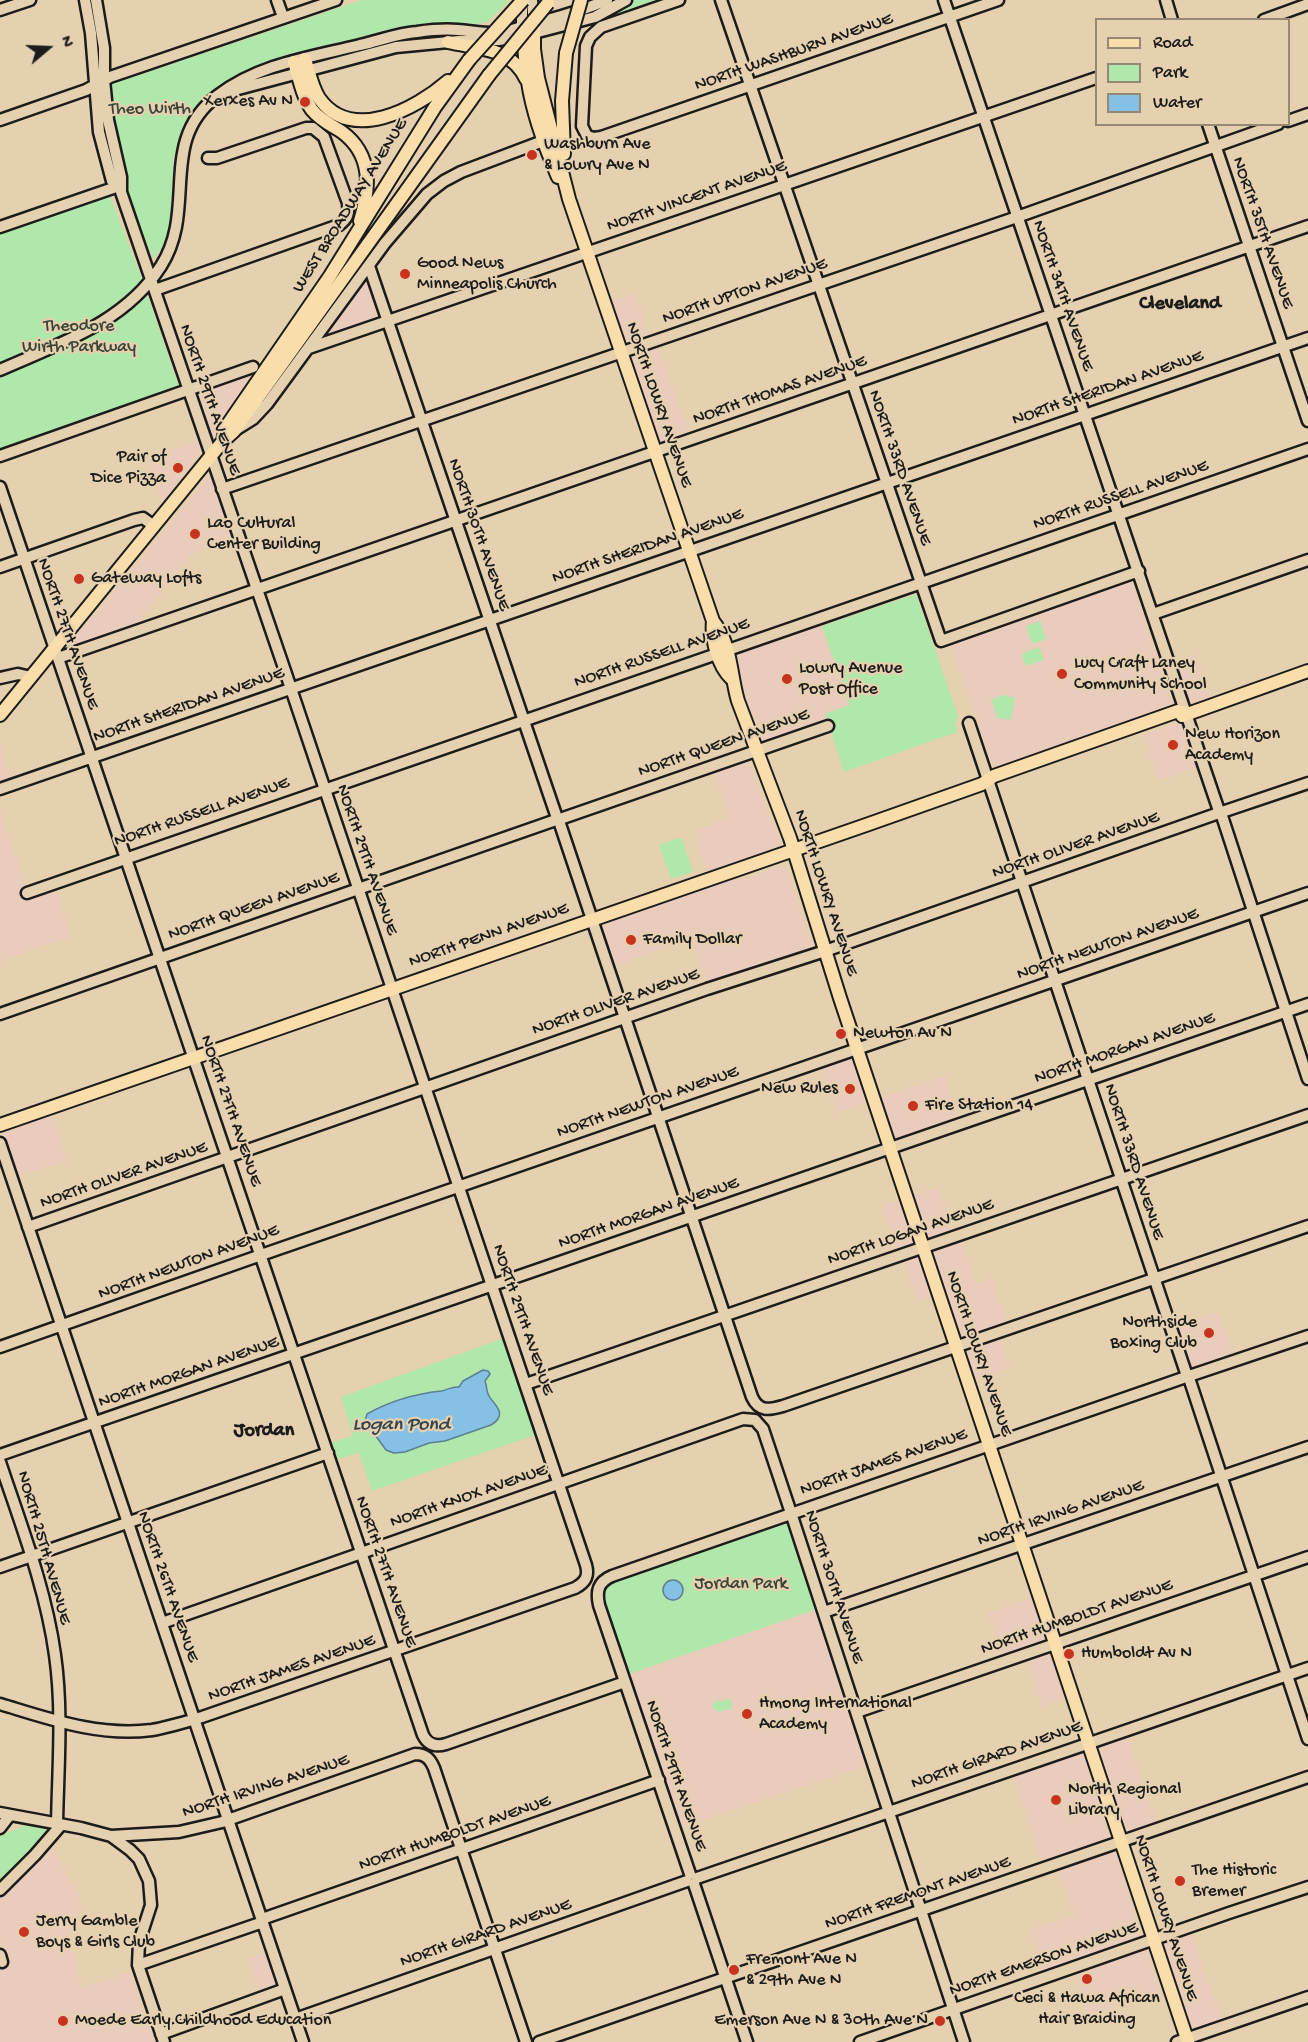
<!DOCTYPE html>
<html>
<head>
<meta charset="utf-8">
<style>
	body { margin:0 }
	#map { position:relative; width:1308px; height:2042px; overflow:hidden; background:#e5d0af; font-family:"Gochi Hand",sans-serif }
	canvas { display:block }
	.legend { position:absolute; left:1095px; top:18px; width:195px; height:108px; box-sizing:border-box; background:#e5d0af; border:2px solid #958874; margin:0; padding:8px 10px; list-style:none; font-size:18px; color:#1c1c1c }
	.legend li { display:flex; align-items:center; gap:12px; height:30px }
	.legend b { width:30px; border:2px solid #958874 }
	.north { position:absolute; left:18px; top:18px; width:60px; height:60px; -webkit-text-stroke:4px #e5d0af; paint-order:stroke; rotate:71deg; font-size:16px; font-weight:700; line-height:24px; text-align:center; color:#1c1c1c }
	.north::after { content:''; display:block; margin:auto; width:21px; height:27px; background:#1c1c1c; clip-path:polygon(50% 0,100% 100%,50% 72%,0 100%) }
</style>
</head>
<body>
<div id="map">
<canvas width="1308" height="2042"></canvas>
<ul class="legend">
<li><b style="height:8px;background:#f9deab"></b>Road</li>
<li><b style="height:16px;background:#b0e7aa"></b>Park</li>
<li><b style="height:16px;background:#86c1e5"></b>Water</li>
</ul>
<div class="north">N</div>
</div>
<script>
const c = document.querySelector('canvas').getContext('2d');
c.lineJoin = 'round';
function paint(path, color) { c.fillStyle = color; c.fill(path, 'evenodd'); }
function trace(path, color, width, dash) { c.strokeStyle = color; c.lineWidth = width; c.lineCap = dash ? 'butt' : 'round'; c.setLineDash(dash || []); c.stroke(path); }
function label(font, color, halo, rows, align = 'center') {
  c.font = font + ' "Gochi Hand",sans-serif'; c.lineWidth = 4.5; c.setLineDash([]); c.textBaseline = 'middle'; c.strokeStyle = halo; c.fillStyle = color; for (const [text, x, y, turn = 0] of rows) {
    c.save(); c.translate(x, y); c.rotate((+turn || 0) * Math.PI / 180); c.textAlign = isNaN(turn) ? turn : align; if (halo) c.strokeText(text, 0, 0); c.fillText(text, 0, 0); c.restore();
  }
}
const built = new Path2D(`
	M366 283 371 286 380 317 331 334 330 328 363 285Z
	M635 293 649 338 627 344 611 301Z
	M657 345 689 435 665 443 658 440 630 360 632 354Z
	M255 373 257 374 215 433 209 434 196 396 198 393Z
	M200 440 203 449 163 502 148 458Z
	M209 476 214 478 235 538 193 552 141 618V624L74 646 72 641Z
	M1132 581 1173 706 994 768 950 643Z
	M820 622 849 706 825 714 827 721 764 741 746 698 734 653Z
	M1196 655 1210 698 1191 703 1176 662Z
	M1181 722H1184L1201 766 1158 780 1143 734Z
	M0 746 11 780 0 784Z
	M748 759 772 823 775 825 780 844 774 849 708 873 696 841 699 839 696 830 730 818 713 770Z
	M0 812 29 895 55 887 71 936 0 961Z
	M782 866 788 871 812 944 807 950 708 984 691 938 614 966 599 924 723 881 746 879Z
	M852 1056 855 1058 869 1102 837 1113 821 1065Z
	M945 1076 958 1117 896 1139 892 1136 881 1098Z
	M51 1114 67 1161 17 1176 3 1135 7 1130Z
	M939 1187 953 1231 935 1238 929 1237 926 1234 913 1196Z
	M901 1199 914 1239 911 1245 897 1250 882 1206Z
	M960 1238 976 1284 992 1279 1007 1323 962 1337 958 1333 934 1253V1249Z
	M915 1254 921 1258 934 1296 918 1301 903 1258Z
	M1218 1312 1233 1355 1193 1369 1177 1326Z
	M999 1335 1009 1368 974 1380 964 1353 966 1348Z
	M1034 1597 1044 1631V1639L1042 1642 1003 1655 989 1613Z
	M817 1609 868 1765 680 1827 629 1674Z
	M1049 1651 1054 1655 1067 1698 1043 1706 1027 1658Z
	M1126 1734 1156 1822 1131 1831 1126 1829 1114 1792 1095 1749 1096 1746Z
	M1081 1750 1085 1754 1108 1839 1042 1862 1013 1773Z
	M49 1844 79 1893 81 1909 69 1925 68 1933 82 1988 130 1972 155 2042H0V1965L7 1961 0 1941V1896L5 1888Z
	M1113 1850 1116 1851 1142 1938 1044 1972 1029 1930 1074 1915 1058 1868Z
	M1190 1932 1222 2021 1194 2030 1189 2025 1162 1946 1165 1940Z
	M1143 1947 1148 1950 1160 1991 1088 2016 1073 1973Z
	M270 1951 280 1985 261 1994 248 1959Z`);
const green = new Path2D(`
	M362 0H507V4L487 22 287 59 259 71 228 81 202 100 185 123 173 160 171 221 167 242 153 259 136 219 115 139 109 85Z
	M597 0H659L585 26Z
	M110 196 141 276 179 387 0 449V234Z
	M916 594 958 716 955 723 957 732 844 772 825 714 849 705 822 626Z
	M1040 621 1046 639 1032 644 1026 626Z
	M1039 647 1044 660 1026 666 1022 656 1023 653Z
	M1003 695 1015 698 1011 720 998 718 991 700Z
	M681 837 693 872 671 879 659 845Z
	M507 1337 538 1434 372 1491 359 1453 335 1460 329 1443 353 1436 341 1397Z
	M783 1519 788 1522 817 1609 629 1674 603 1596V1590L609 1582Z
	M729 1699 731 1700 732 1708 720 1712 712 1708 716 1700 721 1702Z
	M28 1824 49 1829 50 1833 46 1840 36 1844 0 1883V1836Z`);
const water = new Path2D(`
	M483 1370 488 1371 490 1374 485 1381C487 1386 486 1391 489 1396 494 1405 509 1414 491 1425L445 1441 429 1443 405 1452 394 1453 386 1450 365 1421 367 1414C390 1401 414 1394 441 1391 448 1390 452 1386 459 1387L463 1381Z
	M663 1590a10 10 0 1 1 20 0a10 10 0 1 1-20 0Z`);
const minor = new Path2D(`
	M85 0 91 33 99 132 112 181 119 186
	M277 0 283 17
	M522 0V33
	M532 0 534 24
	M679 0 601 27 590 37 586 46 582 126 587 136 594 138 601 137 998 0
	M721 0 941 641 1139 571
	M944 0 1218 808
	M1166 0 1172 20
	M0 10 30 0
	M1264 20 1308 4
	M227 92 396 47 459 41 499 40 534 33 595 17 626 0
	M0 120 86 90 110 77 336 0
	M1288 121 1308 114
	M1208 124 1308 421
	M0 227 119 186
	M369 266 556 815
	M155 290 339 225C348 218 349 214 348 203L324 137 313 128H306L217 158H208
	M309 348 1096 78
	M0 370C58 344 125 323 161 266 198 208 157 142 217 96 258 64 311 57 360 45 379 41 398 33 417 32 431 30 445 29 458 30 472 31 485 34 499 33 509 32 519 27 529 25 556 18 582 11 607 0
	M237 429 253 419 267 404 385 243 427 194 444 181 461 172 543 141 546 133
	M0 456 253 367
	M0 487 423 1735C428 1745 436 1747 446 1744L625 1682
	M222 489 1017 217 1278 124
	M0 567 134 520 143 518 154 526
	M1153 614 1308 560
	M58 658 1308 226
	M0 678 18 674 31 677
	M969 723 1186 1373
	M0 789 1308 338
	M1225 811 1308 783
	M1222 816 1308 1079
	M563 818 828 726
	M560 824 752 1397C759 1412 769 1410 783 1406L1308 1226
	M27 893 1308 449
	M0 1014 553 821
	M0 1143 303 2042
	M28 1227 707 989 825 951 1216 814
	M0 1347 261 1255 1308 893
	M1192 1375 1308 1336
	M1190 1381 1308 1739
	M526 1384 1308 1115
	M0 1455 1308 1004
	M0 1462C21 1525 46 1589 55 1655 63 1711 58 1768 57 1824
	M0 1567 328 1453
	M824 1612 1308 1447
	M162 1623 743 1419 755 1420 763 1429 791 1513 964 2042
	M0 1704C50 1719 99 1737 152 1730 169 1727 185 1722 202 1717L575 1588C586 1582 589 1576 586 1565 434 1106 278 649 121 192V177L108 120 104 80V48L96 0
	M857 1712 1308 1557
	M0 1813 81 1828 111 1836 179 1832 222 1822 415 1754C426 1754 430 1759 434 1768L526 2042
	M0 1828 10 1815
	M111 1836 130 1850 139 1859 149 1881 151 1905 139 1942 138 1965 164 2042
	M690 1874 599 1605C596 1591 598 1582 612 1576L1183 1378
	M697 1878 1308 1668
	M694 1884 747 2042
	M0 1890 35 1855 61 1825
	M262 1919 659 1780
	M0 1955 2 1962
	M138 1965 263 1922
	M295 2019 687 1881
	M161 2034 285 1989
	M539 2042 1308 1777
	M860 2042 1229 1913 1308 1887
	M1177 2042 1308 1997`);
const major = new Path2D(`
	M534 24V49L538 78 569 199 713 621C732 645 730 674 738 701L790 838 840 998 1188 2042
	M523 35C525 51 525 67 528 82 533 115 545 147 558 177
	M448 42C478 49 511 47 526 79
	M305 59C309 72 312 87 319 98 351 144 416 109 448 81
	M294 62C299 77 302 96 312 110 320 120 331 125 342 132 373 155 370 189 360 221
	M564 154 562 101 566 53
	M223 441 226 427 330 276 435 107 469 60
	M713 621C711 639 718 666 731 678
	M0 715 223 441 234 431 489 75
	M1182 716 1308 671
	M0 1125 866 825 982 784 994 776 1178 711 1187 713`);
const majorBridge = new Path2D(`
	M566 53 581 0
	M469 60 523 0
	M489 75 548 3`);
const markers = [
	[305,102,6,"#c8321e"],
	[532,155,6,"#c8321e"],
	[405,274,6,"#c8321e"],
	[178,468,6,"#c8321e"],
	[195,534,6,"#c8321e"],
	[79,579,6,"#c8321e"],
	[1062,674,6,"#c8321e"],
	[787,679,6,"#c8321e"],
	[1173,745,6,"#c8321e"],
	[631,940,6,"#c8321e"],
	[841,1034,6,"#c8321e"],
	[850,1089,6,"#c8321e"],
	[913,1106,6,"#c8321e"],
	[1209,1333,6,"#c8321e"],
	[1069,1654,6,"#c8321e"],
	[747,1714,6,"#c8321e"],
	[1056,1800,6,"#c8321e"],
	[1180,1881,6,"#c8321e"],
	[24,1932,6,"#c8321e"],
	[734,1970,6,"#c8321e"],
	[1087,1979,6,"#c8321e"],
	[63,2021,6,"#c8321e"],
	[940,2021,6,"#c8321e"]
];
const streetNames = [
	["NORTH WASHBURN AVENUE",794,53,-19],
	["NORTH VINCENT AVENUE",697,197,-19],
	["WEST BROADWAY AVENUE",351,206,-58],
	["NORTH 35TH AVENUE",1262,233,71],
	["NORTH UPTON AVENUE",745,292,-19],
	["NORTH 34TH AVENUE",1062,296,71],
	["NORTH SHERIDAN AVENUE",1108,389,-19],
	["NORTH THOMAS AVENUE",780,391,-19],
	["NORTH 29TH AVENUE",209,400,71],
	["NORTH LOWRY AVENUE",658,405,71],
	["NORTH 33RD AVENUE",899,468,71],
	["NORTH RUSSELL AVENUE",1121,496,-19],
	["NORTH 30TH AVENUE",478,535,71],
	["NORTH SHERIDAN AVENUE",648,547,-19],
	["NORTH 27TH AVENUE",67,634,71],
	["NORTH RUSSELL AVENUE",662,654,-19],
	["NORTH SHERIDAN AVENUE",189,706,-19],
	["NORTH QUEEN AVENUE",724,744,-19],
	["NORTH RUSSELL AVENUE",202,813,-19],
	["NORTH OLIVER AVENUE",1076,846,-19],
	["NORTH 29TH AVENUE",366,860,71],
	["NORTH LOWRY AVENUE",825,893,72],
	["NORTH QUEEN AVENUE",254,907,-19],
	["NORTH PENN AVENUE",489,936,-19],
	["NORTH NEWTON AVENUE",1108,945,-19],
	["NORTH OLIVER AVENUE",616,1003,-19],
	["NORTH MORGAN AVENUE",1125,1049,-19],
	["NORTH NEWTON AVENUE",648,1103,-19],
	["NORTH 27TH AVENUE",230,1111,71],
	["NORTH 33RD AVENUE",1133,1162,72],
	["NORTH OLIVER AVENUE",124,1176,-19],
	["NORTH MORGAN AVENUE",649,1214,-19],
	["NORTH LOGAN AVENUE",911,1233,-19],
	["NORTH NEWTON AVENUE",189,1263,-20],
	["NORTH 29TH AVENUE",522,1320,71],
	["NORTH LOWRY AVENUE",978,1354,71],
	["NORTH MORGAN AVENUE",189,1373,-19],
	["NORTH JAMES AVENUE",884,1463,-19],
	["NORTH KNOX AVENUE",469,1497,-19],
	["NORTH IRVING AVENUE",1061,1514,-19],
	["NORTH 25TH AVENUE",43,1548,74],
	["NORTH 27TH AVENUE",385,1572,71],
	["NORTH 26TH AVENUE",167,1587,71],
	["NORTH 30TH AVENUE",833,1587,72],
	["NORTH HUMBOLDT AVENUE",1077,1618,-19],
	["NORTH JAMES AVENUE",292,1669,-19],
	["NORTH GIRARD AVENUE",997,1756,-19],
	["NORTH 29TH AVENUE",675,1776,71],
	["NORTH IRVING AVENUE",266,1787,-18],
	["NORTH HUMBOLDT AVENUE",455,1834,-19],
	["NORTH FREMONT AVENUE",918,1894,-19],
	["NORTH LOWRY AVENUE",1165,1918,72],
	["NORTH GIRARD AVENUE",486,1934,-19],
	["NORTH EMERSON AVENUE",1044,1960,-19]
];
const poiNames = [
	["Xerxes Av N",293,102,"right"],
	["Washburn Ave",544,145],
	["& Lowry Ave N",544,166],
	["Good News",417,264],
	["Minneapolis Church",417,285],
	["Pair of",166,458,"right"],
	["Dice Pizza",166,479,"right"],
	["Lao Cultural",207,524],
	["Center Building",207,545],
	["Gateway Lofts",91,579],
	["Lucy Craft Laney",1074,664],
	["Community School",1074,685],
	["Lowry Avenue",799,669],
	["Post Office",799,690],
	["New Horizon",1185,735],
	["Academy",1185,756],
	["Family Dollar",643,940],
	["Newton Av N",853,1034],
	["New Rules",838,1089,"right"],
	["Fire Station 14",925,1106],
	["Northside",1197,1323,"right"],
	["Boxing Club",1197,1344,"right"],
	["Humboldt Av N",1081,1654],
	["Hmong International",759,1704],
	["Academy",759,1725],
	["North Regional",1068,1790],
	["Library",1068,1811],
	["The Historic",1192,1871],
	["Bremer",1192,1892],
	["Jerry Gamble",36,1922],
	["Boys & Girls Club",36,1943],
	["Fremont Ave N",746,1960],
	["& 29th Ave N",746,1981],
	["Ceci & Hawa African",1087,1999,"center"],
	["Hair Braiding",1087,2020,"center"],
	["Moede Early Childhood Education",75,2021],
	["Emerson Ave N & 30th Ave N",928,2021,"right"]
];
const parkNames = [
	["Theo Wirth",150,110],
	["Theodore",79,327],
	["Wirth Parkway",79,348],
	["Jordan Park",741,1585]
];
const neighbourhoodNames = [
	["Cleveland",1180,305],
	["Jordan",264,1432]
];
const waterNames = [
	["Logan Pond",401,1426]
];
paint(built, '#eaccbd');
paint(green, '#b0e7aa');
paint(water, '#86c1e5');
trace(water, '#5c7f95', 1.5);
trace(minor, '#1c1c1c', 15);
trace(major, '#1c1c1c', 16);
trace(minor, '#e5d0af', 10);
trace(major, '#f9deab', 12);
trace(majorBridge, '#1c1c1c', 16, []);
trace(majorBridge, '#f9deab', 12);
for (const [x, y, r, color] of markers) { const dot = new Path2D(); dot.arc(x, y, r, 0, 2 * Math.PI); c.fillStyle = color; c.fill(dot); trace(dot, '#e5d0af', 2); }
label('18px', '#1c1c1c', '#e5d0af', streetNames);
label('18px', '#1c1c1c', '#e5d0af', poiNames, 'left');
label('18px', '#3a4538', '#e5d0af', parkNames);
label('bold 20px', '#1c1c1c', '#e5d0af', neighbourhoodNames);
label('italic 20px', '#36454e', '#e5d0af', waterNames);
</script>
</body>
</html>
